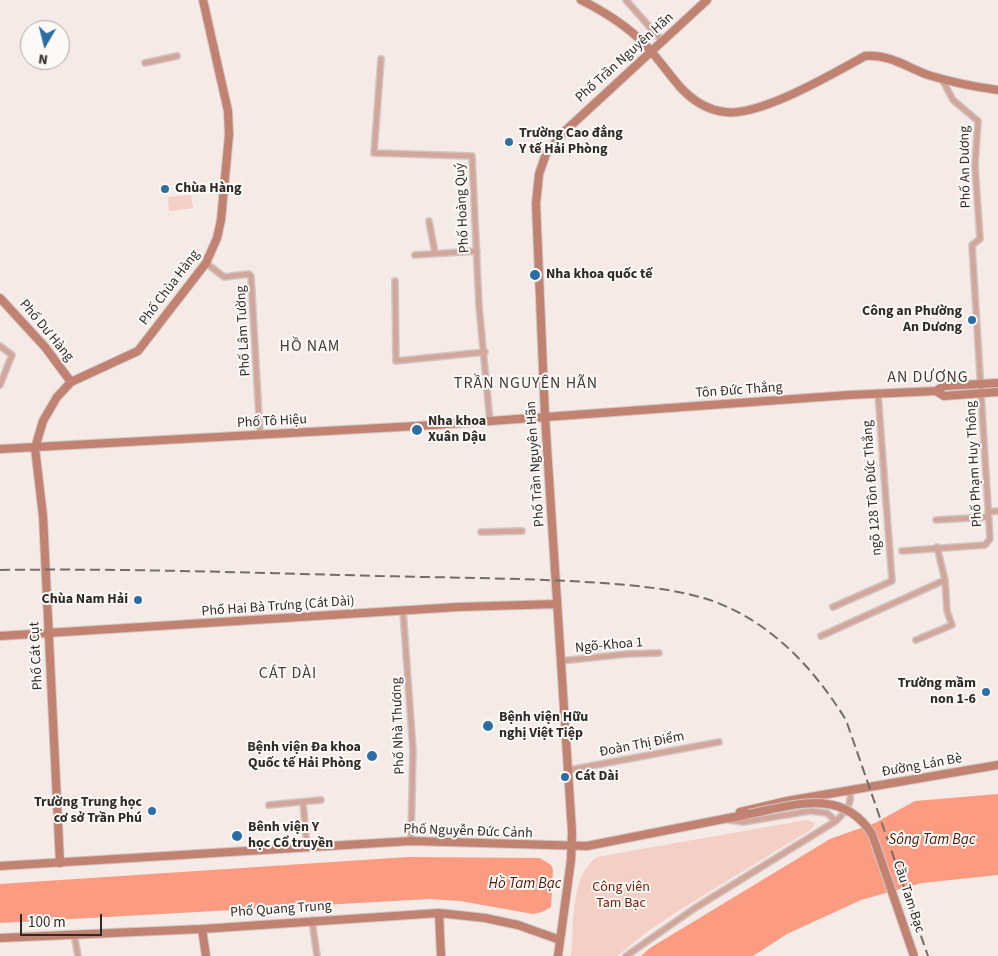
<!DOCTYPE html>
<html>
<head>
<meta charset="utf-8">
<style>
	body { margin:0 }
	#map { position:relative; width:998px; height:956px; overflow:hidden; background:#f5eae6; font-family:"Source Sans 3",sans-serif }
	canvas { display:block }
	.north { position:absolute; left:20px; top:20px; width:50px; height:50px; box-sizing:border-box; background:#fdf9f7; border:1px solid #aaa6a4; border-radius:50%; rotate:188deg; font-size:14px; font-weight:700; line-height:20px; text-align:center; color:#2e2a28 }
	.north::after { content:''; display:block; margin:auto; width:18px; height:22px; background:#2b6ea3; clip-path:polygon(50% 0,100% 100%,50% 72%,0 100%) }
	.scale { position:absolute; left:20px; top:914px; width:82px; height:22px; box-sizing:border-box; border:2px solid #2e2a28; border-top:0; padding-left:6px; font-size:15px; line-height:18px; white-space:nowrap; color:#2e2a28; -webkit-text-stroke:4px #fdf9f7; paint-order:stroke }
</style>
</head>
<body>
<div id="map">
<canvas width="998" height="956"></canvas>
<div class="north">N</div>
<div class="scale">100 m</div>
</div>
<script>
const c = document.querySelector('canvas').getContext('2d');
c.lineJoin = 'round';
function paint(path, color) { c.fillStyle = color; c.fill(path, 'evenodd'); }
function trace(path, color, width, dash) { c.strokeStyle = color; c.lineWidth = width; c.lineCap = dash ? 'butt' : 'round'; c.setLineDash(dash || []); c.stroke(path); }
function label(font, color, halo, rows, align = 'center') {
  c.font = font + ' "Source Sans 3",sans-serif'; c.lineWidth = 4; c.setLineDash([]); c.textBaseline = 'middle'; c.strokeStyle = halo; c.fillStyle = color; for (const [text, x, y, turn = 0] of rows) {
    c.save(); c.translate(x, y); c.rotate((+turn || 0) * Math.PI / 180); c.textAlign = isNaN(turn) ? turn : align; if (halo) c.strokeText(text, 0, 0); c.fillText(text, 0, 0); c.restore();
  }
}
const green = new Path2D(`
	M191 195 193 208 169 211 168 197Z
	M806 820 815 823 812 829 678 911 647 932 617 956H571C574 926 570 875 597 857Z`);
const water = new Path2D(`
	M998 794V875L922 883 861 900 787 934 753 956H641L650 948 830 839 875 823 915 801Z
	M408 857 540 858 551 865 553 870 551 907 542 912 533 914 460 901 430 899 0 923V884Z`);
const street = new Path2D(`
	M626 0 662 41
	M381 59 374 153 472 156 479 306 490 422
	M145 63 177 56
	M429 221 435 253
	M415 255 477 251
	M206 263 224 277 249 274 251 276 260 435
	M395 281 396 361 485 352
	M0 346 12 355 0 385
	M988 512 998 511
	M936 520 988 517
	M481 532 522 531
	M902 551 985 545 990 539 972 245 980 239 975 166 978 121 953 100 942 79
	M833 607 892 581 878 394
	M403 611 413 750 411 841
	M821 636 945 580
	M916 640 952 625 947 611 945 580 937 547
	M561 661 627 654 659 653
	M569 770 719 742
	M303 802 307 848
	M269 805 321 800
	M729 820 743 822 810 811 827 813 836 821
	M312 920 317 956
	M74 934 78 956
	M626 956 695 908 836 821C845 812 852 805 850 792`);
const secondary = new Path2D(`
	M581 0C607 13 632 29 651 51 661 63 670 75 680 87 692 100 707 110 725 112 760 117 834 73 865 56 890 54 906 67 928 75 951 82 975 87 998 90
	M0 298 45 347 71 382
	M936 391 944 396 998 392
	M0 449 435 425 849 395 936 391 944 386 998 383
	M0 636 458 607 557 604
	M740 812 787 801 998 765
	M60 863 43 516 35 448 43 421 57 397 71 382 138 351 206 263 217 238 221 220 229 135 228 111 203 0
	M0 866 411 841 587 846 749 814
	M439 913 441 956
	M202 929 206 956
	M0 938 202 929 439 913 485 918 518 925 560 940
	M558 956 571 860 572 832 545 416 536 204 539 174 546 154 565 131 707 0`);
const rail = new Path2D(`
	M0 570C141 568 282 574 423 577 483 578 543 579 603 583 639 586 676 589 710 600 770 621 813 667 846 720L928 956`);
const secondaryBridge = new Path2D(`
	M749 814C794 805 842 787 872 834L914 956`);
const markers = [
	[509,142,5,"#2b6ea3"],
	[165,189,5,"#2b6ea3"],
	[535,275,6,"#2b6ea3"],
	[972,320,5,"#2b6ea3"],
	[417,430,6,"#2b6ea3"],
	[138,600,5,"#2b6ea3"],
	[986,692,5,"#2b6ea3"],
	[488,726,6,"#2b6ea3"],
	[372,756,6,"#2b6ea3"],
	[565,777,5,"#2b6ea3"],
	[152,811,5,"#2b6ea3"],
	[237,836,6,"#2b6ea3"]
];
const streetNames = [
	["Phố Trần Nguyên Hãn",625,58,-42],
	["Phố An Dương",966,167,-91],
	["Phố Hoàng Quý",463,208,-93],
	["Phố Chùa Hàng",170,288,-53],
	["Phố Dư Hàng",46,331,50],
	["Phố Lâm Tường",244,331,-93],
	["Tôn Đức Thắng",739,391,-4],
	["Phố Tô Hiệu",272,422,-3],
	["Phố Trần Nguyên Hãn",536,464,-94],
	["Phố Phạm Huy Thông",975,464,-93],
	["ngõ 128 Tôn Đức Thắng",873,488,-94],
	["Phố Hai Bà Trưng (Cát Dài)",278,607,-4],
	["Ngõ-Khoa 1",609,646,-5],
	["Phố Cát Cụt",37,656,-93],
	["Phố Nhà Thương",399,726,-92],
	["Đoàn Thị Điểm",642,745,-11],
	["Đường Lán Bè",922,766,-10],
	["Phố Nguyễn Đức Cảnh",468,832,2],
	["Cầu Tam Bạc",908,897,72],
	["Phố Quang Trung",281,910,-4]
];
const poiNames = [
	["Trường Cao đẳng",519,134],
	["Y tế Hải Phòng",519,150],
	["Chùa Hàng",175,189],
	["Nha khoa quốc tế",546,275],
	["Công an Phường",962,312,"right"],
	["An Dương",962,328,"right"],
	["Nha khoa",428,422],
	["Xuân Dậu",428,438],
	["Chùa Nam Hải",128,600,"right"],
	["Trường mầm",976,684,"right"],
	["non 1-6",976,700,"right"],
	["Bệnh viện Hữu",499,718],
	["nghị Việt Tiệp",499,734],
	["Bệnh viện Đa khoa",361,748,"right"],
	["Quốc tế Hải Phòng",361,764,"right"],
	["Cát Dài",575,777],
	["Trường Trung học",142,803,"right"],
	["cơ sở Trần Phú",142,819,"right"],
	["Bênh viện Y",248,828],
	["học Cổ truyền",248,844]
];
const parkNames = [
	["Công viên",621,888],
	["Tam Bạc",621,904]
];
const waterNames = [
	["Sông Tam Bạc",932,841],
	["Hồ Tam Bạc",525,885]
];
const quarterNames = [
	["HỒ NAM",310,347],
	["AN DƯƠNG",928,378],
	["TRẦN NGUYÊN HÃN",526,384],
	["CÁT DÀI",288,674]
];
paint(green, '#f3cfc5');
paint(water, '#fb9b81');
trace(street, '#d1c7c4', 8);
trace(secondary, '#d1c7c4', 10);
trace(street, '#d2a69a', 5);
trace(secondary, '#c18271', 8);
trace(rail, '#736d6a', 2, [10, 5]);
trace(secondaryBridge, '#d1c7c4', 10, []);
trace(secondaryBridge, '#c18271', 8);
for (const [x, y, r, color] of markers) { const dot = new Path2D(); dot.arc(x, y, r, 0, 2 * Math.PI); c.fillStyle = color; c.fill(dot); trace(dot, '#fdf9f7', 2); }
label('14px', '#2e2a28', '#fdf9f7', streetNames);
label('bold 14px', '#2e2a28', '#fdf9f7', poiNames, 'left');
label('14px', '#752108', '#fdf9f7', parkNames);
label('italic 15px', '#4f1505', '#fdf9f7', waterNames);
c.letterSpacing = '1px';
label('16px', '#453c3a', '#fdf9f7', quarterNames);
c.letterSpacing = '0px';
</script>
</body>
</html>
